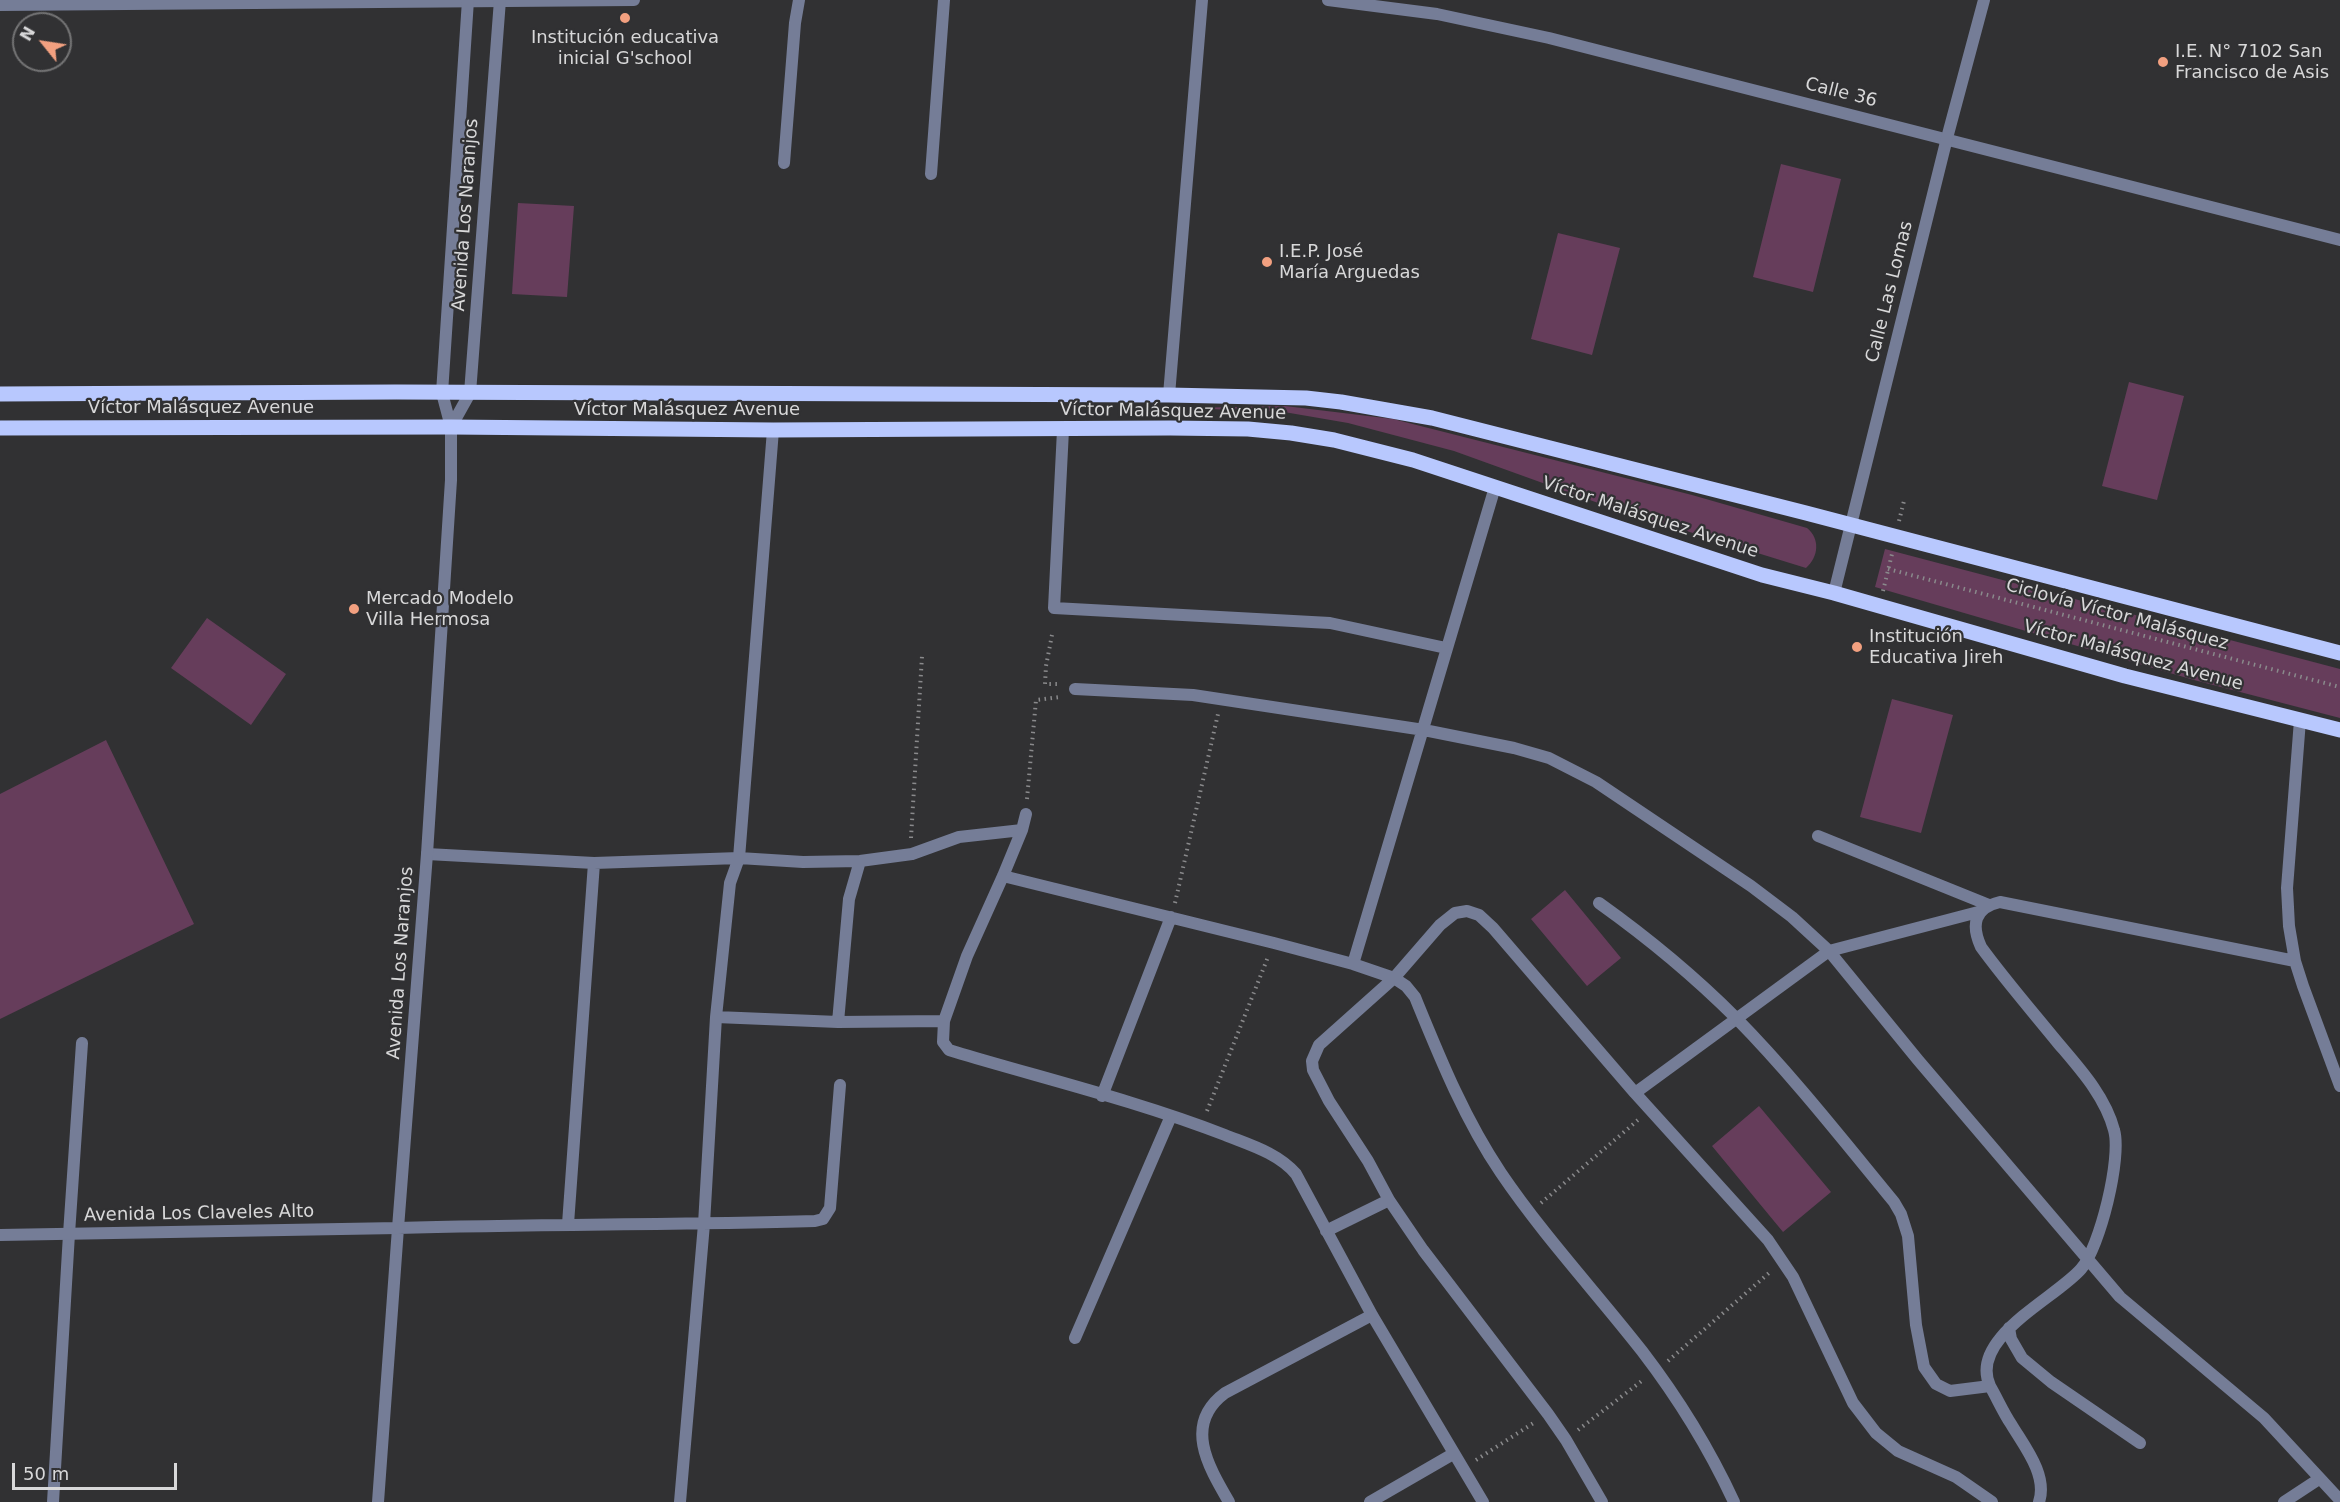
<!DOCTYPE html>
<html>
<head>
<meta charset="utf-8">
<style>
	body { margin:0 }
	#map { position:relative; width:2340px; height:1502px; overflow:hidden; background:#313133; font-family:"DejaVu Sans",sans-serif }
	canvas { display:block }
	.north { position:absolute; left:12px; top:12px; width:60px; height:60px; box-sizing:border-box; background:#313133; border:2px solid #747475; border-radius:50%; rotate:300deg; font-size:16px; font-weight:700; line-height:24px; text-align:center; color:#d8d8d9 }
	.north::after { content:''; display:block; margin:auto; width:21px; height:27px; background:#f2a080; clip-path:polygon(50% 0,100% 100%,50% 72%,0 100%) }
	.scale { position:absolute; left:12px; top:1463px; width:165px; height:27px; box-sizing:border-box; border:3px solid #d8d8d9; border-top:0; padding-left:8px; font-size:18px; line-height:21px; white-space:nowrap; color:#d8d8d9; -webkit-text-stroke:4px #313133; paint-order:stroke }
</style>
</head>
<body>
<div id="map">
<canvas width="2340" height="1502"></canvas>
<div class="north">N</div>
<div class="scale">50 m</div>
</div>
<script>
const c = document.querySelector('canvas').getContext('2d');
c.lineJoin = 'round';
function paint(path, color) { c.fillStyle = color; c.fill(path, 'evenodd'); }
function trace(path, color, width, dash) { c.strokeStyle = color; c.lineWidth = width; c.lineCap = dash ? 'butt' : 'round'; c.setLineDash(dash || []); c.stroke(path); }
function label(font, color, halo, rows, align = 'center') {
  c.font = font + ' "DejaVu Sans",sans-serif'; c.lineWidth = 4.5; c.setLineDash([]); c.textBaseline = 'middle'; c.strokeStyle = halo; c.fillStyle = color; for (const [text, x, y, turn = 0] of rows) {
    c.save(); c.translate(x, y); c.rotate((+turn || 0) * Math.PI / 180); c.textAlign = isNaN(turn) ? turn : align; if (halo) c.strokeText(text, 0, 0); c.fillText(text, 0, 0); c.restore();
  }
}
const green = new Path2D(`
	M1781 164 1841 179 1813 292 1753 277Z
	M518 203 574 206 567 297 512 294Z
	M1558 233 1620 248 1592 355 1531 339Z
	M2129 382 2184 396 2157 500 2102 486Z
	M1285 406 1393 419 1692 495 1807 528C1820 538 1819 557 1806 568L1612 508 1454 451 1348 423 1284 412 1184 408Z
	M1885 549 2340 669V718L2194 680 1875 587Z
	M207 618 286 674 251 725 171 668Z
	M1892 699 1953 715 1921 833 1860 817Z
	M106 740 194 924 0 1019V794Z
	M1565 890 1621 958 1587 986 1531 919Z
	M1759 1106 1831 1192 1783 1232 1712 1146Z`);
const path = new Path2D(`
	M1899 521 1904 501
	M1888 569 2340 687
	M1883 591 1892 554
	M1052 635 1046 666 1045 684H1060
	M1027 799 1036 700 1060 697
	M911 838 922 656
	M1175 903 1218 714
	M1207 1111 1268 957
	M1541 1203 1638 1120
	M1668 1361 1769 1273 1768 1271
	M1578 1430 1643 1380
	M1476 1460 1535 1422`);
const service = new Path2D(`
	M784 163 795 23 799 0
	M931 174 944 0`);
const minor = new Path2D(`
	M1328 0 1437 14 1549 38 2340 240
	M0 5 634 0
	M1169 395 1202 0
	M1063 430 1054 608 1330 623 1446 648
	M1075 689 1193 695 1424 730 1514 748 1549 758 1596 782 1751 886 1792 917 1829 951 1918 1060 2120 1297 2264 1418 2340 1500
	M2300 720 2287 888 2289 926 2295 961 2303 986 2340 1086
	M1026 814 1022 830 1003 876 967 956 944 1021 943 1042 949 1050 962 1054C1050 1080 1140 1102 1225 1135 1250 1145 1278 1153 1296 1174L1372 1315 1483 1502
	M1818 836 1989 905
	M427 854 594 863 739 858 803 862 860 861 912 854 959 837 1022 830
	M1003 876 1274 943 1353 964 1394 978 1406 986 1415 997C1440 1058 1464 1118 1501 1173 1543 1235 1595 1291 1642 1351 1678 1398 1709 1448 1734 1502
	M1599 903C1648 938 1694 976 1736 1018 1792 1075 1843 1140 1894 1202L1901 1214 1908 1236 1916 1325 1924 1367 1936 1384 1950 1391 1990 1386
	M1353 964C1401 805 1447 646 1495 487
	M716 1017 838 1022 944 1021
	M838 1022 849 899 860 861
	M1635 1093 1829 951 1982 911
	M1102 1096 1171 917
	M568 1224 594 863
	M1326 1231 1389 1200
	M2009 1328 2011 1339 2022 1358 2051 1382 2140 1443
	M1075 1338 1171 1116
	M53 1502 69 1234 82 1043
	M378 1502 398 1228C537 1224 676 1225 815 1221L823 1219 830 1208 840 1085
	M680 1502 704 1224 716 1017 730 883 739 858 773 430
	M1229 1502C1208 1466 1183 1424 1225 1393L1372 1315
	M1370 1502 1453 1454
	M1602 1502 1566 1440 1548 1414 1423 1250 1389 1200 1368 1161 1329 1101 1313 1070 1312 1061 1319 1045 1394 978 1440 925 1455 913 1467 911 1479 915 1493 928 1635 1093 1768 1240 1793 1277 1853 1403 1876 1433 1898 1451 1956 1477 1992 1502
	M2039 1502C2048 1475 2024 1446 2011 1424 2003 1412 1997 1398 1990 1386 1968 1338 2056 1298 2081 1269 2100 1247 2122 1157 2114 1130 2105 1096 2080 1069 2058 1043 2032 1011 2005 980 1981 947 1971 925 1974 908 2000 902L2295 961
	M2284 1502 2319 1479`);
const tertiary = new Path2D(`
	M451 427 470 393 500 0
	M1834 593 1947 138 1984 0
	M0 1235 398 1228 427 854 451 480V427L442 393 468 0`);
const primary = new Path2D(`
	M0 394 396 392 1169 395 1306 398 1341 402 1432 418 1806 513 2340 653
	M0 428 451 427 773 430 1170 428 1248 429 1291 433 1334 440 1413 460 1762 575 1834 593 2125 676 2340 730`);
const markers = [
	[625,18,6,"#f2a080"],
	[2163,62,6,"#f2a080"],
	[1267,262,6,"#f2a080"],
	[354,609,6,"#f2a080"],
	[1857,647,6,"#f2a080"]
];
const poiNames = [
	["Institución educativa",625,38,"center"],
	["inicial G'school",625,59,"center"],
	["I.E. N° 7102 San",2175,52],
	["Francisco de Asis",2175,73],
	["I.E.P. José",1279,252],
	["María Arguedas",1279,273],
	["Mercado Modelo",366,599],
	["Villa Hermosa",366,620],
	["Institución",1869,637],
	["Educativa Jireh",1869,658]
];
const streetNames = [
	["Calle 36",1841,93,14],
	["Avenida Los Naranjos",466,215,-86],
	["Calle Las Lomas",1890,292,-76],
	["Víctor Malásquez Avenue",201,408],
	["Víctor Malásquez Avenue",687,410],
	["Víctor Malásquez Avenue",1173,412,1],
	["Víctor Malásquez Avenue",1650,518,18],
	["Ciclovía Víctor Malásquez",2117,615,15],
	["Víctor Malásquez Avenue",2133,656,15],
	["Avenida Los Naranjos",401,963,-86],
	["Avenida Los Claveles Alto",199,1214,-1]
];
paint(green, '#663d5b');
trace(path, '#8a8a8c', 4, [1.5, 4.5]);
trace(service, '#757d97', 12);
trace(minor, '#757d97', 12);
trace(tertiary, '#757d97', 12);
trace(primary, '#b8c8fe', 15);
for (const [x, y, r, color] of markers) { const dot = new Path2D(); dot.arc(x, y, r, 0, 2 * Math.PI); c.fillStyle = color; c.fill(dot); trace(dot, '#313133', 2); }
label('18px', '#d8d8d9', '#313133', poiNames, 'left');
label('18px', '#d8d8d9', '#313133', streetNames);
</script>
</body>
</html>
